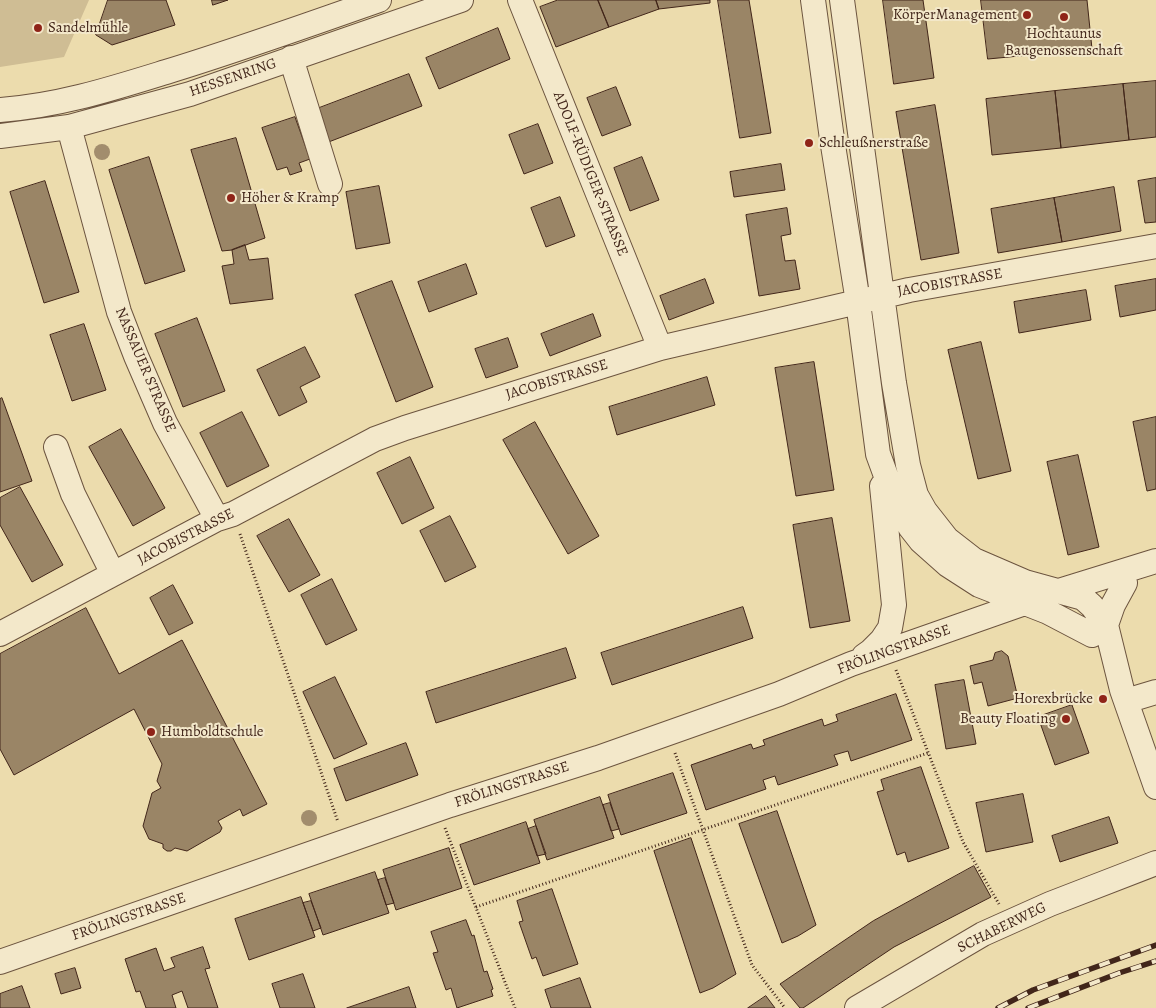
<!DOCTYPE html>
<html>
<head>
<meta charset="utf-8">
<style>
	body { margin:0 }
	canvas { display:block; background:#ecdcad }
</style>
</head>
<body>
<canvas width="1156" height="1008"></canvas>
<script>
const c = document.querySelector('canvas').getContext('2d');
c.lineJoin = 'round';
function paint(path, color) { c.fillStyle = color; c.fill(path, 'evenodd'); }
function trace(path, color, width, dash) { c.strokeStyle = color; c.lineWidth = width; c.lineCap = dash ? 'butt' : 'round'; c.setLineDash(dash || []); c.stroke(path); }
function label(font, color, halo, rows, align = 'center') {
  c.font = font + ' Alegreya,serif'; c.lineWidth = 4; c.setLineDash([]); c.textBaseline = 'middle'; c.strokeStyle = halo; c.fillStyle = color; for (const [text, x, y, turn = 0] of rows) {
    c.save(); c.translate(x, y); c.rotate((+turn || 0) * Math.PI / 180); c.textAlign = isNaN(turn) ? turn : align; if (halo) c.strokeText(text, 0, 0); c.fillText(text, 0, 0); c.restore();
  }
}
const green = new Path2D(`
	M0 0H89L64 57 0 67Z`);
const building = new Path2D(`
	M108 0H166L175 25 112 45 96 35Z
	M212 0H228L213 5Z
	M558 0H598L609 27 556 47 540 7Z
	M598 0H656L659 9 609 27Z
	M656 0H710V3L659 9Z
	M718 0H749L771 133 740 138Z
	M883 0H923L934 78 894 84Z
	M981 0H1087L1092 49 988 59Z
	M498 28 510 59 439 89 426 58Z
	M409 74 422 106 326 143 314 110Z
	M1156 81V137L1129 140 1123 84Z
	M1123 84 1129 140 1061 148 1055 91Z
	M616 87 631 125 602 136 587 98Z
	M1055 91 1061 148 992 155 986 99Z
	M935 105 959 253 921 260 896 112Z
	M295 117 310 159 299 163 302 171 290 175 287 167 277 170 262 128Z
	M538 124 553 163 524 174 509 135Z
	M236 138 265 238 232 250 222 251 191 150Z
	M149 157 185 271 145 284 109 170Z
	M642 157 659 200 630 211 614 168Z
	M781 164 785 190 734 197 730 172Z
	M1156 178V222L1145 223 1138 181Z
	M45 181 79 292 44 303 10 192Z
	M379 186 390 243 356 249 346 192Z
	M1114 187 1121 231 1062 242 1054 198Z
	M560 197 575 236 546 247 531 208Z
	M1054 198 1062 242 998 253 991 209Z
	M787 208 791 234 781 236 785 261 795 260 800 289 759 296 746 215Z
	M245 245 249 260 268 258 273 299 230 304 222 266 234 264 232 250Z
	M466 264 477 294 429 312 418 282Z
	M705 279 714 303 669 320 660 296Z
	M1156 279V310L1120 317 1115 286Z
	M392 281 433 387 396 402 355 295Z
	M1086 290 1091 320 1019 333 1014 302Z
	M593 314 601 336 550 356 541 334Z
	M197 318 225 391 183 407 155 334Z
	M84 324 106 390 72 401 50 335Z
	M508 338 518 367 486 378 475 349Z
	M981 342 1011 471 978 479 948 350Z
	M305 347 320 377 300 387 307 402 279 416 257 370Z
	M814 362 834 490 796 496 775 368Z
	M707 377 715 405 617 435 609 407Z
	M2 398 32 481 0 492V399Z
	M242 412 269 466 227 487 200 433Z
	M1156 417V489L1147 491 1133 422Z
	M535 422 599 536 568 554 503 440Z
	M121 429 165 508 133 526 89 447Z
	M1078 455 1099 547 1068 555 1047 462Z
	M410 457 434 508 402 524 377 473Z
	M20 487 63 565 32 582 0 525V498Z
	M450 516 476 567 445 582 420 531Z
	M832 518 850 621 810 628 793 525Z
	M289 519 320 575 289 592 257 536Z
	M332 579 357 630 326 645 301 595Z
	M173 585 193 623 169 635 150 598Z
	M743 607 753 638 612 685 601 653Z
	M86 608 119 674 182 640 267 804 243 816 240 809 218 821 222 828 220 832 187 851 175 848 171 851H167L163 848V844L149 839 143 826 152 793 161 788 157 781 162 764 134 709 14 775 0 749V654Z
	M566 648 576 678 436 723 426 692Z
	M1002 651 1008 656 1018 698 988 706 982 682 974 684 970 666 993 660 995 653Z
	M335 677 367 744 334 759 303 692Z
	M964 680 976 744 946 749 935 685Z
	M896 694 912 740 851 761 848 751 834 755 838 765 778 785 775 776 763 780 766 789 706 810 691 765 751 744 753 749 765 745 763 740 822 719 824 726 838 721 836 715Z
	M1072 705 1089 753 1055 765 1038 717Z
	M406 743 418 775 346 801 334 769Z
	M921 767 949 848 908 862 905 852 897 855 877 792 884 790 881 780Z
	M673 773 687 813 621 835 608 795Z
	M1023 794 1033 842 986 852 976 803Z
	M600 797 614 838 547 860 534 820Z
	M610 803 619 829 611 831 603 805Z
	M777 811 816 925 798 936 782 943 739 824Z
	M1109 817 1118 843 1060 862 1052 836Z
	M526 822 540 863 474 885 460 845Z
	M536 826 546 854 537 856 528 829Z
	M691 838 736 974 713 988 700 993 654 851Z
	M449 848 462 888 396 910 383 870Z
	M974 866 991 897 894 947 803 1008H800L780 984 873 921Z
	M375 872 389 913 323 935 309 894Z
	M385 878 394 903 386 905 378 880Z
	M552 889 578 964 543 976 536 957 532 959 519 922 523 921 517 901Z
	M301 897 315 937 249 960 235 919Z
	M311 901 321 928 313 931 303 903Z
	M466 920 472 936 474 935 484 972 487 971 493 989 491 990 493 996 457 1008 451 988 446 990 433 953 438 952 431 932Z
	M203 947 210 968 205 969 218 1008H188L182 991 172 995 176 1008H146L140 991 136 992 125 959 156 948 164 971 175 967 171 958Z
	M75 968 81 988 61 994 55 974Z
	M303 974 315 1008H280L272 984Z
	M580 978 591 1008H551L545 990Z
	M22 986 30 1008H0V994Z
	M409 987 416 1008H347Z
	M766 996 775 1008H748Z`);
const path = new Path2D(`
	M240 534 338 822
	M896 670 963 842 999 904
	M675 753 752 965 785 1008
	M445 828 515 1008
	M476 907 928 753`);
const minor = new Path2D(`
	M520 0 660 348
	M813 0 832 139 858 302 878 454 889 484 910 527 921 541 948 565 979 585 1048 612 1092 635
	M842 0 894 383 908 465 916 495 925 511 947 539 974 560 1025 582 1083 598 1092 606 1106 625 1122 690 1156 787
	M291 58 330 184
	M0 110C58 106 111 89 166 72 238 50 308 25 379 0
	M69 127 119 312 136 356 165 423 217 519
	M0 136 69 127 190 94 461 0
	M56 447 73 494 113 574
	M1106 625 1113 605 1125 583
	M0 634 217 519 233 514 375 439 405 428 660 348 909 290 1156 246
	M864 656 871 651 882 640 890 628 894 605 882 486
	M1126 701 1156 692
	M0 962 450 805 598 758 779 694 851 664 1059 591 1156 561
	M857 1008 983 934 1050 904 1156 863`);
const rail = new Path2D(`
	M998 1008 1033 990 1156 945
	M1028 1008 1119 973 1156 961`);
const trees = [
	[102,152],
	[309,818]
];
const markers = [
	[1027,15,5,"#8f2418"],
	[1064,17,5,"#8f2418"],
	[38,28,5,"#8f2418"],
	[809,143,5,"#8f2418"],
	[231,198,5,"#8f2418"],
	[1103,699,5,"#8f2418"],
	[1066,719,5,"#8f2418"],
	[151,732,5,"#8f2418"]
];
const poiNames = [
	["KörperManagement",1017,15,"right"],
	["Sandelmühle",48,28],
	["Hochtaunus",1064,34,"center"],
	["Baugenossenschaft",1064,51,"center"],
	["Schleußnerstraße",819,143],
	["Höher & Kramp",241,198],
	["Horexbrücke",1093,699,"right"],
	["Beauty Floating",1056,719,"right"],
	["Humboldtschule",161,732]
];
const streetNames = [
	["HESSENRING",233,78,-19],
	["ADOLF-RÜDIGER-STRASSE",590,174,68],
	["JACOBISTRASSE",950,283,-10],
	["NASSAUER STRASSE",145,370,67],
	["JACOBISTRASSE",557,380,-17],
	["JACOBISTRASSE",186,537,-27],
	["FRÖLINGSTRASSE",894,650,-20],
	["FRÖLINGSTRASSE",512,785,-18],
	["FRÖLINGSTRASSE",129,917,-19],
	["SCHABERWEG",1002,928,-26]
];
paint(green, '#cfbd94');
paint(building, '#9a8566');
trace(building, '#42261a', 1);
trace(minor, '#6c543f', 26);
trace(path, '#42261a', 3, [1, 2.5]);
trace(minor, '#f3e8ca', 24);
trace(rail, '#42261a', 5.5);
trace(rail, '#f3e8ca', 4, [11]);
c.fillStyle = '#a28d6d';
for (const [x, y] of trees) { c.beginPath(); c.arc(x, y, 8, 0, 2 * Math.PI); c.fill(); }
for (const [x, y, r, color] of markers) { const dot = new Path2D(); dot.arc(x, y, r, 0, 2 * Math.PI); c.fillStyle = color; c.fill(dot); trace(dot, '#f3e8ca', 2); }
label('15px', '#42261a', '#f3e8ca', poiNames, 'left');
label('15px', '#42261a', '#f3e8ca', streetNames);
</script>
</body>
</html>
